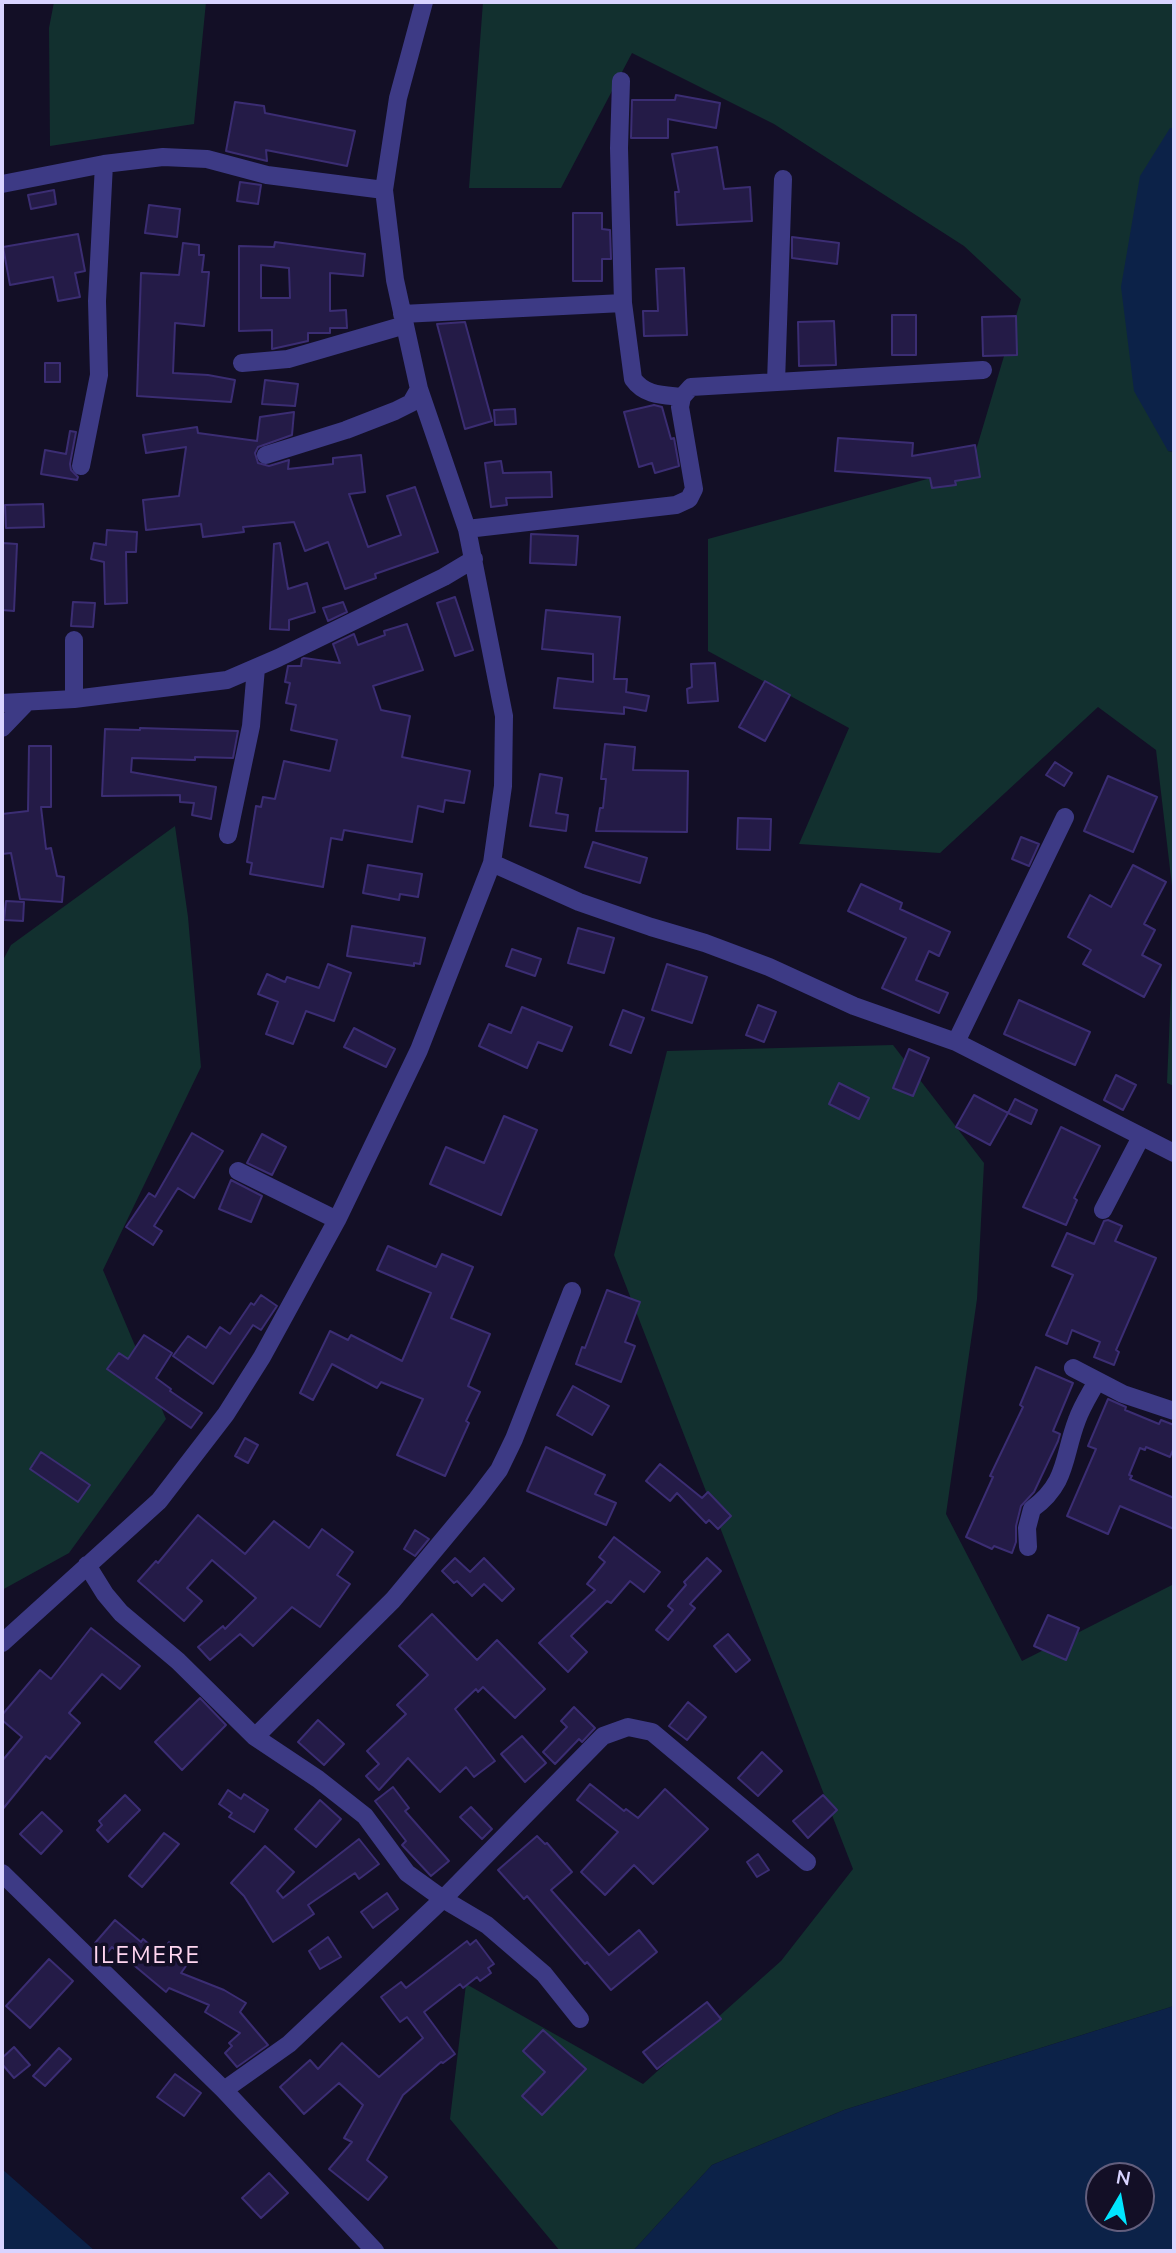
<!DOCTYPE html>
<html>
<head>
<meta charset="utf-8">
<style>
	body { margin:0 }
	#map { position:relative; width:1176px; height:2253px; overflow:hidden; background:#130f26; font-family:"Nunito Sans",sans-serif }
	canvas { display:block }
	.frame { position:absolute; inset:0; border:4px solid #d9d4ff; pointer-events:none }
	.north { position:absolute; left:1085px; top:2162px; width:70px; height:70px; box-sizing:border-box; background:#130f26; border:2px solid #625e7d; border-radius:50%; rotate:10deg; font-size:19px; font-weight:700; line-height:28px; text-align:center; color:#d9d4ff }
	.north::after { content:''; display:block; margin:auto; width:24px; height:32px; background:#00e5ff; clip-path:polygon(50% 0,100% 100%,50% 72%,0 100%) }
</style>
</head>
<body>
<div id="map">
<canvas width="1176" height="2253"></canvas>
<div class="frame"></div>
<div class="north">N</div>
</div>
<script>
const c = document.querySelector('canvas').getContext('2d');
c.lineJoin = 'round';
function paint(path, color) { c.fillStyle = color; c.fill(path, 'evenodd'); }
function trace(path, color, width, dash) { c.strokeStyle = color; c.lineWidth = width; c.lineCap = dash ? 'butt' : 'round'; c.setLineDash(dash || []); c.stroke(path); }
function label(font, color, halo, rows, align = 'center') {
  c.font = font + ' "Nunito Sans",sans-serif'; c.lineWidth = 7; c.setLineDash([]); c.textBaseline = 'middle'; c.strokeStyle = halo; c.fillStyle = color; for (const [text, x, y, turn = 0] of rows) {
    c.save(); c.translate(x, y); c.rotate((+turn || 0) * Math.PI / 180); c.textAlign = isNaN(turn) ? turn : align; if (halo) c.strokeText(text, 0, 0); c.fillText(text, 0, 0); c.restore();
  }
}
const green = new Path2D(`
	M54 2H206L194 124 50 146 49 28Z
	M483 2H1174V128H1170L1168 451 1174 452V903L1156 750 1098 707 940 853 799 844 849 728 708 651V539L971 467 1021 299 964 246 774 124 632 53 561 188H469Z
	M175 826 188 917 201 1067 103 1270 166 1419 69 1553 2 1590V962L11 945Z
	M1174 919V1086L1167 1083Z
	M893 1045 984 1163 977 1299 946 1514 1022 1661 1174 1584V2006L844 2110 712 2165 633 2251H560L450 2119 466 1984 643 2084 781 1961 853 1869 614 1255 667 1051Z`);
const water = new Path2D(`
	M1170 128H1174V452L1168 451 1134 391 1121 287 1140 176Z
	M1174 2006V2251H633L712 2165 844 2110ZM1099 2176H1141V2218H1099Z
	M2 2169 95 2251H2Z`);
const building = new Path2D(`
	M676 95 720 103 716 128 668 119V138H631L632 100H675Z
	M235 102 264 106 265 113 355 131 347 166 266 150 267 161 226 151Z
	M717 147 724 189 750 187 752 221 677 225 675 192H679L672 154Z
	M240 182 261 185 258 204 237 201Z
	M54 190 56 204 31 209 28 195Z
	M149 205 180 209 177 237 145 233Z
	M573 213H602V229L610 230 611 259H602V281H573Z
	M78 234 85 271 75 273 80 297 58 301 53 277 10 285 3 247Z
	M792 237 839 243 837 264 792 258Z
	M275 242 365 254 363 276 330 273V311L346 310 347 328H330V333H308V341L272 349V330L239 331V246L274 247ZM261 265 289 268 290 298H261Z
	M183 243 199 245V255H204L202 272H209L204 326 175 323 173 373 208 375 235 380 231 402 137 396 141 273 179 275Z
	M684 268 687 335 644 336 643 311H658L656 269Z
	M892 315H916V355H892Z
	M1016 316 1017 355 983 356 982 317Z
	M834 321 836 365 799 366 798 322Z
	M465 322 492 421 465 429 437 324Z
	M45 363H60V382H45Z
	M265 380 298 384 295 406 262 404Z
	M654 405 662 407 671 439 674 438 679 466 655 473 652 463 639 467 624 412Z
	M515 409 516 424 495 425 494 410Z
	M294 412 292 435 258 447 255 453 258 463 269 466 289 460 288 469 333 464V458L361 455 365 492 349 494 368 547 401 535 387 496 415 487 438 552 375 574 376 578 345 589 328 542 305 551 294 522 243 527 244 532 203 537 201 524 146 530 143 500 179 496 186 447 146 453 143 435 197 427 198 433 257 441 260 417Z
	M70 431 76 432 70 464 71 470 78 477 77 480 41 474 45 450 66 454Z
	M838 438 913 443 912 456 975 445 980 477 955 481 956 485 932 488 930 478 835 471Z
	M501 461 503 473 551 472 552 497 506 498 507 505 491 507 485 463Z
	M43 504 44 527 6 528 5 505Z
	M107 530 137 532 136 552H126L127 603 105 604 104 562 91 559 94 543 106 545Z
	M531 534 578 536 576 565 530 563Z
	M2 543 17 544 14 611 2 610Z
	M280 543 288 589 307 583 315 612 289 620V630L270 629 274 544Z
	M455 597 473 650 455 656 437 603Z
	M73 602 95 603 93 627 71 626Z
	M343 602 347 612 328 621 323 608Z
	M546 610 620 617 614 679H627L626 692 649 696 646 711 624 707V714L554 708 558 678 593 682V654L542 649Z
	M407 624 423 670 373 686 381 710 410 716 402 757 470 771 464 803 445 800 443 812 418 806 412 842 344 830 342 840 331 838 323 887 250 874 252 863 247 862 256 806 261 807 263 797 275 799 284 761 330 771 337 740 291 730 296 705 286 703 290 683 285 682 288 666H301L302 659 304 658 340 663 333 644 354 634 358 645 385 635 384 631Z
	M715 663 718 701 688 703 687 689 692 687 691 664Z
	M765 681 790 695 765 741 739 727Z
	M140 728 238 731 233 758 195 757V760L132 758 131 772 216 787 211 819 192 815 194 803 180 802V795L102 796 105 729 140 730Z
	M605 744 635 747 633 770 688 771 687 832 596 831 600 808H603L606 779H601Z
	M29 746H51V807H41L46 849 51 848 57 876 64 877 62 902 20 899 11 853 2 854V814L28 811Z
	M1055 762 1072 773 1064 786 1046 775Z
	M540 774 562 778 556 813 568 815 566 831 530 826Z
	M1108 776 1157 797 1133 852 1084 831Z
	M738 818 771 819 770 850 737 849Z
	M1021 837 1039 844 1029 866 1012 859Z
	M593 842 647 858 640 883 585 867Z
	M368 865 422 874 418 897 400 894 399 900 363 893Z
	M1133 865 1166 882 1144 924 1155 930 1142 955 1161 965 1144 997 1083 964 1091 950 1068 937 1090 895 1111 907Z
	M861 884 902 903 900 909 950 932 939 956 929 951 916 980 948 993 939 1013 882 988 906 938 848 911Z
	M6 901 24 902 23 921 4 920Z
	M352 926 425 938 420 964 414 963V966L347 956Z
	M578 928 614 938 604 973 568 963Z
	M512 949 541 959 535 976 506 966Z
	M328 964 351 973 334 1021 306 1011 293 1044 266 1034 278 1002 258 994 267 974 285 982 287 977 319 988Z
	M667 964 707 977 692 1023 652 1010Z
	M1019 1000 1090 1032 1075 1065 1004 1034Z
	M758 1005 776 1012 764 1042 746 1035Z
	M522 1007 572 1027 562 1051 538 1042 527 1068 479 1046 489 1024 511 1033Z
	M623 1010 644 1018 631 1053 610 1045Z
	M354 1028 395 1049 386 1067 344 1047Z
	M909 1049 929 1058 913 1096 893 1088Z
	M1116 1075 1136 1085 1123 1110 1104 1100Z
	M839 1083 869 1098 859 1119 829 1104Z
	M974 1095 1008 1113 990 1145 956 1127Z
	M1015 1099 1037 1110 1031 1124 1008 1113Z
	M504 1116 537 1130 501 1215 430 1184 446 1147 484 1163Z
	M1061 1127 1100 1146 1074 1198 1077 1200 1066 1225 1023 1207Z
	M192 1133 223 1151 194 1198 178 1188 154 1226 162 1231 153 1245 126 1227 149 1193 155 1197Z
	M262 1134 286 1147 272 1175 247 1163Z
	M231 1180 262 1196 251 1222 219 1209Z
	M1108 1220 1122 1226 1115 1241 1156 1258 1116 1350 1119 1352 1114 1365 1094 1357 1100 1342 1072 1330 1067 1344 1046 1335 1073 1275 1052 1266 1067 1233 1094 1244 1104 1221Z
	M388 1246 436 1267 442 1254 473 1267 451 1318 490 1334 468 1386 480 1392 466 1421 469 1423 445 1476 397 1455 423 1399 381 1382 377 1388 332 1364 313 1400 300 1393 330 1331 348 1340 351 1335 402 1361 431 1293 377 1270Z
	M607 1290 640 1302 625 1342 635 1346 621 1382 576 1364 582 1347 585 1348Z
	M261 1295 277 1306 261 1330 253 1325 213 1384 173 1356 188 1336 206 1348 220 1327 230 1334 251 1303 254 1305Z
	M144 1335 172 1353 156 1378 171 1389 170 1391 202 1413 191 1428 107 1369 119 1353 128 1359Z
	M1036 1367 1073 1383 1053 1431 1060 1434 1058 1441 1034 1492 1021 1506 1016 1526V1542L1012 1553 994 1546 992 1549 966 1537 993 1477 990 1476 1023 1407 1020 1405Z
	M573 1386 609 1406 592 1435 557 1415Z
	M1108 1399 1126 1407 1125 1410 1159 1424 1161 1420 1174 1425V1447L1170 1457 1146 1447 1145 1450 1140 1448 1129 1475 1132 1476 1130 1479 1174 1498V1529L1120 1506 1108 1534 1067 1516 1096 1449 1088 1446Z
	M245 1438 258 1445 248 1463 235 1456Z
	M546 1447 605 1475 595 1494 616 1503 606 1525 527 1491Z
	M41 1452 90 1485 78 1502 30 1469Z
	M660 1464 702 1498 708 1492 731 1516 718 1529 709 1520 706 1523 677 1493 670 1501 646 1481Z
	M198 1515 245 1554 274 1521 309 1548 322 1529 353 1552 337 1575 350 1584 320 1627 292 1607 253 1646 240 1634 210 1660 198 1647 223 1626 225 1629 256 1598 212 1560 187 1588 202 1601 184 1621 138 1581 156 1561 158 1563Z
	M415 1530 429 1539 415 1556 404 1549Z
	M614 1537 660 1572 644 1592 630 1581 611 1603 607 1601 571 1636 587 1652 568 1672 539 1643 595 1590 587 1584 605 1562 599 1557Z
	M455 1558 470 1572 484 1558 514 1589 502 1601 484 1584 472 1596 457 1581 454 1583 442 1571Z
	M707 1558 721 1571 690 1604 695 1608 668 1640 656 1630 673 1610 668 1606 686 1585 684 1582Z
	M432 1614 477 1660 497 1640 545 1689 515 1718 483 1687 478 1692 476 1689 455 1709 495 1761 474 1777 466 1767 440 1792 408 1758 379 1790 366 1776 379 1764 367 1751 406 1714 397 1705 428 1675 399 1646Z
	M1048 1615 1079 1628 1066 1660 1034 1646Z
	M91 1628 140 1666 120 1689 102 1674 69 1713 80 1723 50 1759 46 1756 2 1810V1761L22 1737 2 1720V1715L40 1670 51 1679Z
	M728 1634 750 1660 736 1672 714 1646Z
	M200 1698 226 1725 182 1770 155 1742Z
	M688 1702 706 1717 687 1740 669 1726Z
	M574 1707 595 1728 582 1742 579 1739 555 1764 543 1752 567 1727 561 1721Z
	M318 1720 344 1744 324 1765 298 1742Z
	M522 1736 546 1763 525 1782 501 1754Z
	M762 1752 782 1771 758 1796 738 1778Z
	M590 1784 624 1811 626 1809 638 1818 665 1789 708 1829 653 1884 634 1865 605 1895 581 1872 618 1832 577 1800Z
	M393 1787 409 1808 405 1811 449 1861 431 1876 402 1845 406 1841 375 1801Z
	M228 1790 241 1799 244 1794 268 1810 254 1832 229 1817 232 1813 219 1804Z
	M125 1795 140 1810 108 1842 97 1830 102 1825 99 1821Z
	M823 1795 837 1810 808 1838 793 1821Z
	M320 1800 341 1819 316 1847 295 1829Z
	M471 1807 492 1829 482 1839 460 1817Z
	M42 1812 62 1831 41 1854 20 1834Z
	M164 1833 179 1844 142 1887 129 1876Z
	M537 1836 545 1844 547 1843 572 1872 551 1890 609 1955 639 1930 657 1952 611 1990 587 1962 585 1964 527 1896 524 1899 498 1870Z
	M359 1839 379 1864 359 1879 355 1873 308 1905 314 1914 273 1942 244 1896 231 1883 265 1846 294 1872 277 1891 283 1898Z
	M758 1854 769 1870 757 1877 747 1862Z
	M387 1893 398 1909 373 1928 361 1912Z
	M115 1920 141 1942 143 1939 160 1954 169 1942 191 1959 181 1973 224 1990 246 2003 240 2012 268 2045 237 2067 225 2053 232 2046 229 2043 240 2033 205 2012 209 2005 169 1988 166 1992 112 1947 107 1953 95 1943Z
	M328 1937 341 1957 320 1969 309 1951Z
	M476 1940 494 1964 488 1968 491 1973 480 1981 477 1977 463 1988 460 1984 424 2012 455 2054 443 2063 441 2062 403 2095 367 2160 387 2177 368 2200 329 2169 352 2142 344 2138 363 2105 339 2083 304 2114 280 2087 310 2060 318 2069 342 2043 379 2077 423 2038 407 2017 400 2022 381 1997 401 1982 406 1988 467 1941 470 1945Z
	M49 1959 73 1981 30 2028 6 2006Z
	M707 2002 721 2019 657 2069 643 2052Z
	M543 2030 586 2069 542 2115 522 2096 545 2072 523 2051Z
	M14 2047 30 2065 14 2078 2 2064V2058Z
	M59 2048 71 2059 45 2086 33 2076Z
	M175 2074 201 2093 184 2116 157 2097Z
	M269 2173 288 2193 261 2218 242 2198Z`);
const minor = new Path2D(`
	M621 81 619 148 623 303
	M2 184 104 164 163 157 207 159 267 175 384 190
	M402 314 623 303 633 379C645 396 663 395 682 397
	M242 363 288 359 405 325
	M776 382 783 179
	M266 455 346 430 395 411 411 403 419 389
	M81 466 99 375 97 301 104 164
	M467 529 676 505 689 499 694 489 680 407 682 397 691 387 983 370
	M74 699V640
	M2 703 74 699 227 680 278 658 444 577 474 559
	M2 728 27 702
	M228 835 251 726 256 668
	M492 863 579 902 651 927 705 943 769 967 854 1006 956 1042 1174 1153
	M956 1042 1065 817
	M238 1171 337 1220
	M1103 1210 1141 1137
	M1073 1368 1123 1394 1174 1411
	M1028 1547 1027 1528 1032 1509C1068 1483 1063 1456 1077 1420 1082 1406 1090 1394 1097 1381
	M87 1565 105 1594 121 1613 178 1661 255 1737 318 1779 365 1816 407 1873 443 1899 487 1925 544 1974 580 2019
	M2 1643 159 1501 226 1414 262 1357 337 1220 419 1050 492 863 503 786 504 716 467 529 419 389 395 280 384 190 398 98 424 2
	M255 1737 393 1600 477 1499 499 1470 514 1439 572 1291
	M2 1873 224 2090 375 2251
	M224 2090 289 2044 443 1899 603 1736 628 1727 652 1732 807 1862`);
const quarterNames = [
	["ILEMERE",147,1957]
];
paint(green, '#12302f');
paint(water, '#0c2248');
paint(building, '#241b47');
trace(building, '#3b2d73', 2);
trace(minor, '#3d3a85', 18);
c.letterSpacing = '2px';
label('23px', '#ffd6f0', '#130f26', quarterNames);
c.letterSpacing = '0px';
</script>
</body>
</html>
